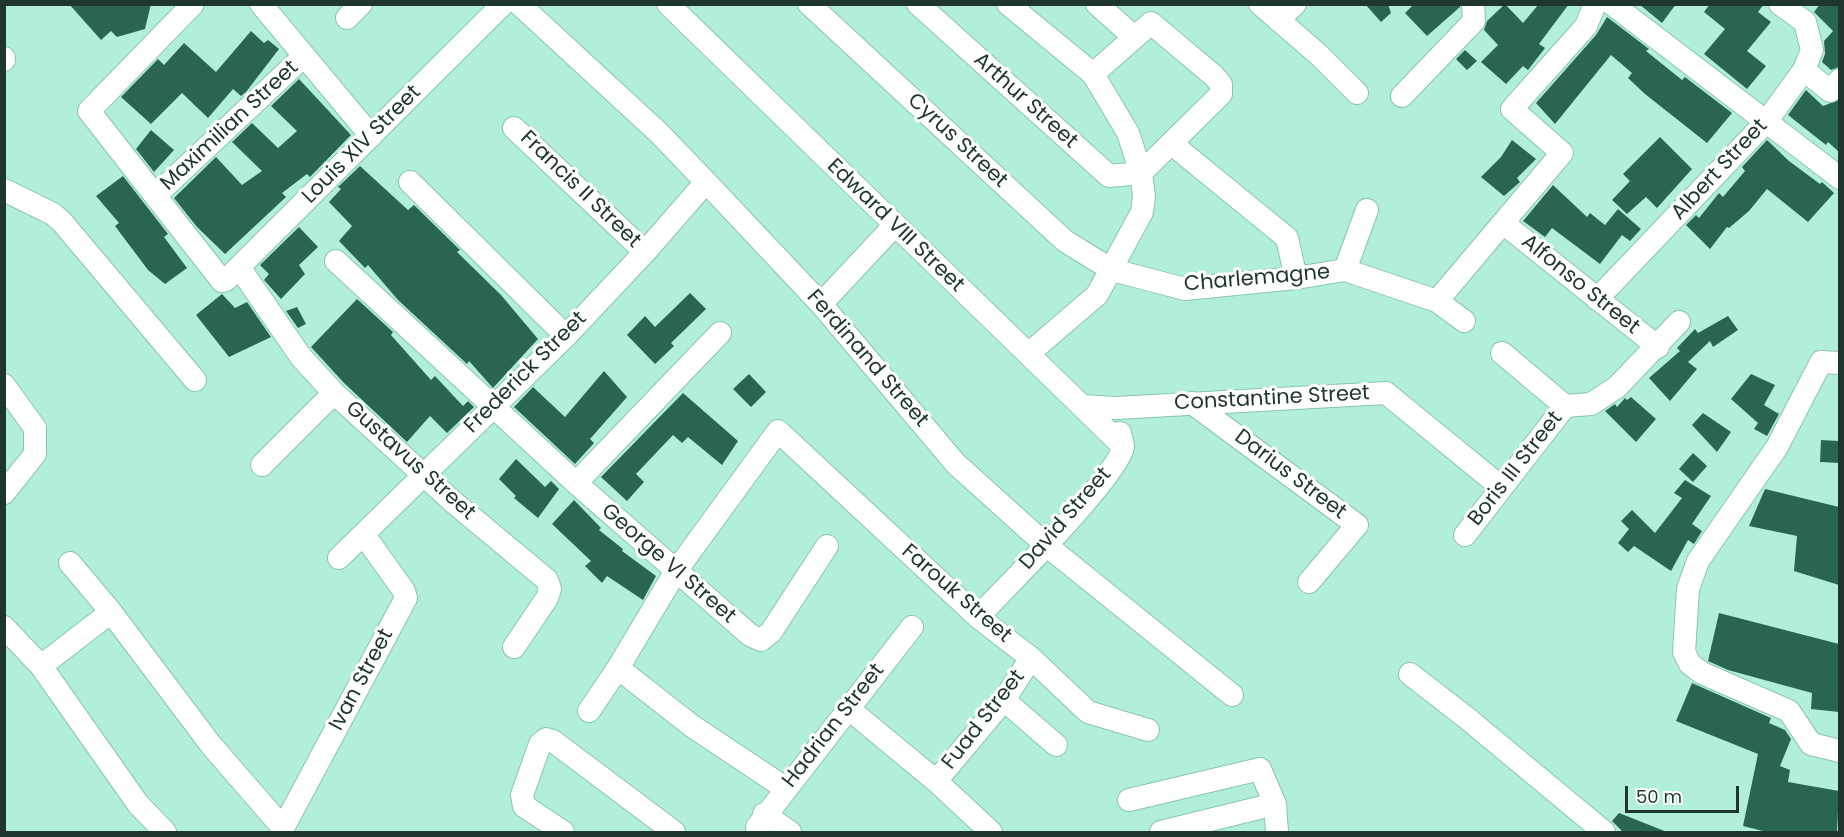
<!DOCTYPE html>
<html>
<head>
<meta charset="utf-8">
<style>
	body { margin:0 }
	#map { position:relative; width:1844px; height:837px; overflow:hidden; background:#b2efd9; font-family:Poppins,sans-serif }
	canvas { display:block }
	.frame { position:absolute; inset:0; border:6px solid #1e362e; pointer-events:none }
	.scale { position:absolute; left:1625px; top:786px; width:114px; height:27px; box-sizing:border-box; border:3px solid #1e362e; border-top:0; padding-left:8px; font-size:18px; line-height:21px; white-space:nowrap; color:#1e362e; -webkit-text-stroke:4px #fff; paint-order:stroke }
</style>
</head>
<body>
<div id="map">
<canvas width="1844" height="837"></canvas>
<div class="frame"></div>
<div class="scale">50 m</div>
</div>
<script>
const c = document.querySelector('canvas').getContext('2d');
c.lineJoin = 'round';
function paint(path, color) { c.fillStyle = color; c.fill(path, 'evenodd'); }
function trace(path, color, width, dash) { c.strokeStyle = color; c.lineWidth = width; c.lineCap = dash ? 'butt' : 'round'; c.setLineDash(dash || []); c.stroke(path); }
function label(font, color, halo, rows, align = 'center') {
  c.font = font + ' Poppins,sans-serif'; c.lineWidth = 6; c.setLineDash([]); c.textBaseline = 'middle'; c.strokeStyle = halo; c.fillStyle = color; for (const [text, x, y, turn = 0] of rows) {
    c.save(); c.translate(x, y); c.rotate((+turn || 0) * Math.PI / 180); c.textAlign = isNaN(turn) ? turn : align; if (halo) c.strokeText(text, 0, 0); c.fillText(text, 0, 0); c.restore();
  }
}
const building = new Path2D(`
	M69 4H151L145 29 117 37 111 31 101 40Z
	M1365 4H1388L1391 13 1381 22Z
	M1414 4H1460V7L1427 36 1405 13Z
	M1505 4 1523 23 1538 5 1569 4 1539 44 1545 48 1528 70 1523 66 1506 84 1481 62 1498 45 1484 30 1487 21Z
	M1639 4H1676L1662 23Z
	M1710 4H1764L1758 12 1771 22 1747 51 1766 66 1747 89 1704 54 1725 29 1704 12Z
	M1820 4H1839V67L1831 70 1822 62 1825 54 1824 41 1833 31 1814 12Z
	M1607 17 1649 49 1646 51 1682 80 1685 77 1732 113 1707 143 1645 94 1628 78 1632 73 1611 55 1555 124 1536 103 1596 35Z
	M251 31 264 43 268 40 279 49 246 92 241 96 233 89 208 118 182 93 151 124 121 97 158 59 164 65 184 43 216 72Z
	M1465 50 1477 61 1467 70 1456 59Z
	M299 79 351 135 310 177 307 174 282 193 286 197 225 254 197 227 174 198 216 157 242 185 262 171 232 142 252 123 278 148 297 131 271 106Z
	M1806 90 1823 106 1839 100V152L1828 142 1826 145 1788 115Z
	M151 130 174 150 154 172 136 149Z
	M1660 137 1692 169 1657 208 1646 197 1627 214 1612 200 1630 181 1623 174Z
	M1512 140 1536 159 1517 178 1520 182 1504 196 1481 177 1501 157Z
	M1767 140 1789 161 1820 184 1822 182 1834 193 1808 222 1767 189 1749 211 1729 228 1727 227 1710 249 1686 225 1696 215 1699 218 1719 193 1723 197 1745 171 1742 167Z
	M360 166 408 210 414 205 460 250 457 252 501 295 538 339 493 388 469 361 467 364 398 300 368 265 365 268 339 241 352 226 329 202 341 189 338 187Z
	M123 176 168 234 164 237 187 268 165 284 148 270 115 226 119 223 96 196Z
	M1553 185 1587 217 1590 213 1605 225 1618 209 1641 229 1630 241 1622 235 1600 264 1552 228 1545 237 1523 221Z
	M299 227 318 247 299 265 305 274 281 299 264 280 269 274 260 265Z
	M690 293 706 309 671 343 674 346 655 364 627 335 645 316 655 327Z
	M222 294 235 308 247 302 271 337 229 357 196 315Z
	M357 299 393 332 391 335 431 380 435 376 463 406 468 401 474 407 447 433 430 416 407 442 344 383 311 347Z
	M297 307 306 324 298 328 286 311Z
	M1728 316 1738 330 1713 347 1710 341 1688 362 1697 369 1670 401 1649 378 1680 351 1677 348 1695 329 1698 333Z
	M604 371 627 397 590 439 594 443 575 464 514 407 533 387 565 417Z
	M749 374 766 392 751 407 733 389Z
	M1751 374 1775 385 1764 405 1779 414 1767 436 1754 429 1758 423 1731 399Z
	M683 393 738 441 722 465 688 437 682 443 673 435 636 474 644 482 627 501 601 477Z
	M1631 397 1656 419 1636 442 1605 411 1615 404 1617 407 1625 398 1627 400Z
	M1703 413 1731 432 1717 452 1692 425Z
	M1821 440 1839 441V463L1820 462Z
	M1693 453 1707 466 1693 482 1679 469Z
	M516 459 545 487 551 481 559 489 538 518 514 498 516 496 499 479Z
	M1685 480 1711 496 1692 524 1702 531 1694 544 1688 540 1671 571 1634 546 1628 552 1618 543 1629 529 1621 521 1632 510 1655 533 1682 498 1674 493Z
	M1765 489 1839 507V585L1794 571 1797 536 1749 526Z
	M574 500 601 528 599 530 623 549 622 551 656 576 643 600 607 576 602 583 585 566 591 561 552 524Z
	M1719 613 1839 644V712L1811 709 1812 693 1728 670 1708 661Z
	M1692 683 1771 718 1769 723 1785 730 1791 739 1780 766 1790 770 1788 782 1839 791 1837 832H1767L1743 826 1758 754 1676 721Z
	M1619 813 1667 832H1623L1612 821Z`);
const minor = new Path2D(`
	M193 4 89 111 222 281 226 280 503 4
	M261 4 371 136
	M519 4 659 133 706 182 821 304 956 464 1046 545 1232 695
	M668 4 1123 446
	M809 4 1065 241 1112 270 1185 289 1296 278 1345 270 1437 301 1464 321
	M918 4 1109 176 1141 173 1221 94V84L1214 76 1151 23 1093 74
	M1008 4 1093 74 1128 133 1141 173 1144 197 1142 212 1097 295 1028 354
	M1097 4 1134 37
	M1260 4 1319 55 1357 93
	M1612 4 1840 178
	M347 18 361 4
	M1278 20 1295 4
	M4 58V60
	M1804 70 1830 91 1840 80
	M1402 96 1474 21 1473 4
	M514 128 645 252
	M1172 144 1287 238 1296 278
	M410 182 566 336
	M4 190 53 214 62 222 195 380
	M156 195 304 56
	M1503 223 1658 347
	M336 261 576 483 750 635 761 640 771 632 827 546
	M239 267 301 357 334 393 452 501 547 580 550 589 547 598 514 647
	M1345 270 1367 210
	M1597 299 1766 122 1804 70 1812 50 1805 22 1780 4
	M1437 301 1562 153 1512 109 1586 26 1595 4
	M821 304 894 226
	M1502 353 1565 406
	M1840 363 1821 362 1777 447 1698 561 1688 589 1684 652 1690 664 1702 673 1789 711 1811 744 1840 751
	M4 385 35 428V454L4 493
	M1192 403 1357 525 1309 582
	M1082 406 1116 408 1386 393 1501 487
	M262 465 334 393
	M576 483 720 333
	M1465 535 1565 406 1591 404 1617 387 1679 322
	M339 558 566 336 645 252 706 182
	M70 563 111 612 211 745 283 828
	M978 617C1003 590 1118 476 1123 447 1123 443 1121 437 1120 433
	M4 627 41 666 138 804 165 832
	M41 666 111 612
	M618 668 692 726 785 788
	M1410 674 1468 719 1604 832
	M1004 700 1056 745
	M849 709 936 781 991 832
	M589 711 618 668 676 571 778 431 978 617 1031 658 1088 712 1148 730
	M936 781 1004 700 1031 658
	M1129 800 1260 769 1275 804
	M764 814 790 832
	M757 827 912 627
	M281 832 406 598 404 591 364 535
	M563 832 524 806 522 795 540 744 546 739 553 741 674 832
	M1161 832 1275 804 1277 832`);
const streetNames = [
	["Arthur Street",1025,101,42],
	["Maximilian Street",230,126,-43],
	["Cyrus Street",957,141,43],
	["Louis XIV Street",362,145,-45],
	["Albert Street",1720,170,-47],
	["Francis II Street",580,190,44],
	["Edward VIII Street",895,226,44],
	["Charlemagne",1257,279,-5],
	["Alfonso Street",1580,285,39],
	["Ferdinand Street",867,359,49],
	["Frederick Street",526,373,-45],
	["Constantine Street",1272,399,-3],
	["Gustavus Street",410,461,42],
	["Boris III Street",1516,469,-52],
	["Darius Street",1290,475,37],
	["David Street",1066,519,-49],
	["George VI Street",668,564,41],
	["Farouk Street",956,594,41],
	["Ivan Street",362,680,-62],
	["Fuad Street",984,720,-52],
	["Hadrian Street",834,726,-52]
];
paint(building, '#2a6553');
trace(minor, '#89c5b0', 24);
trace(minor, '#fff', 22);
label('21px', '#1e362e', '#fff', streetNames);
</script>
</body>
</html>
